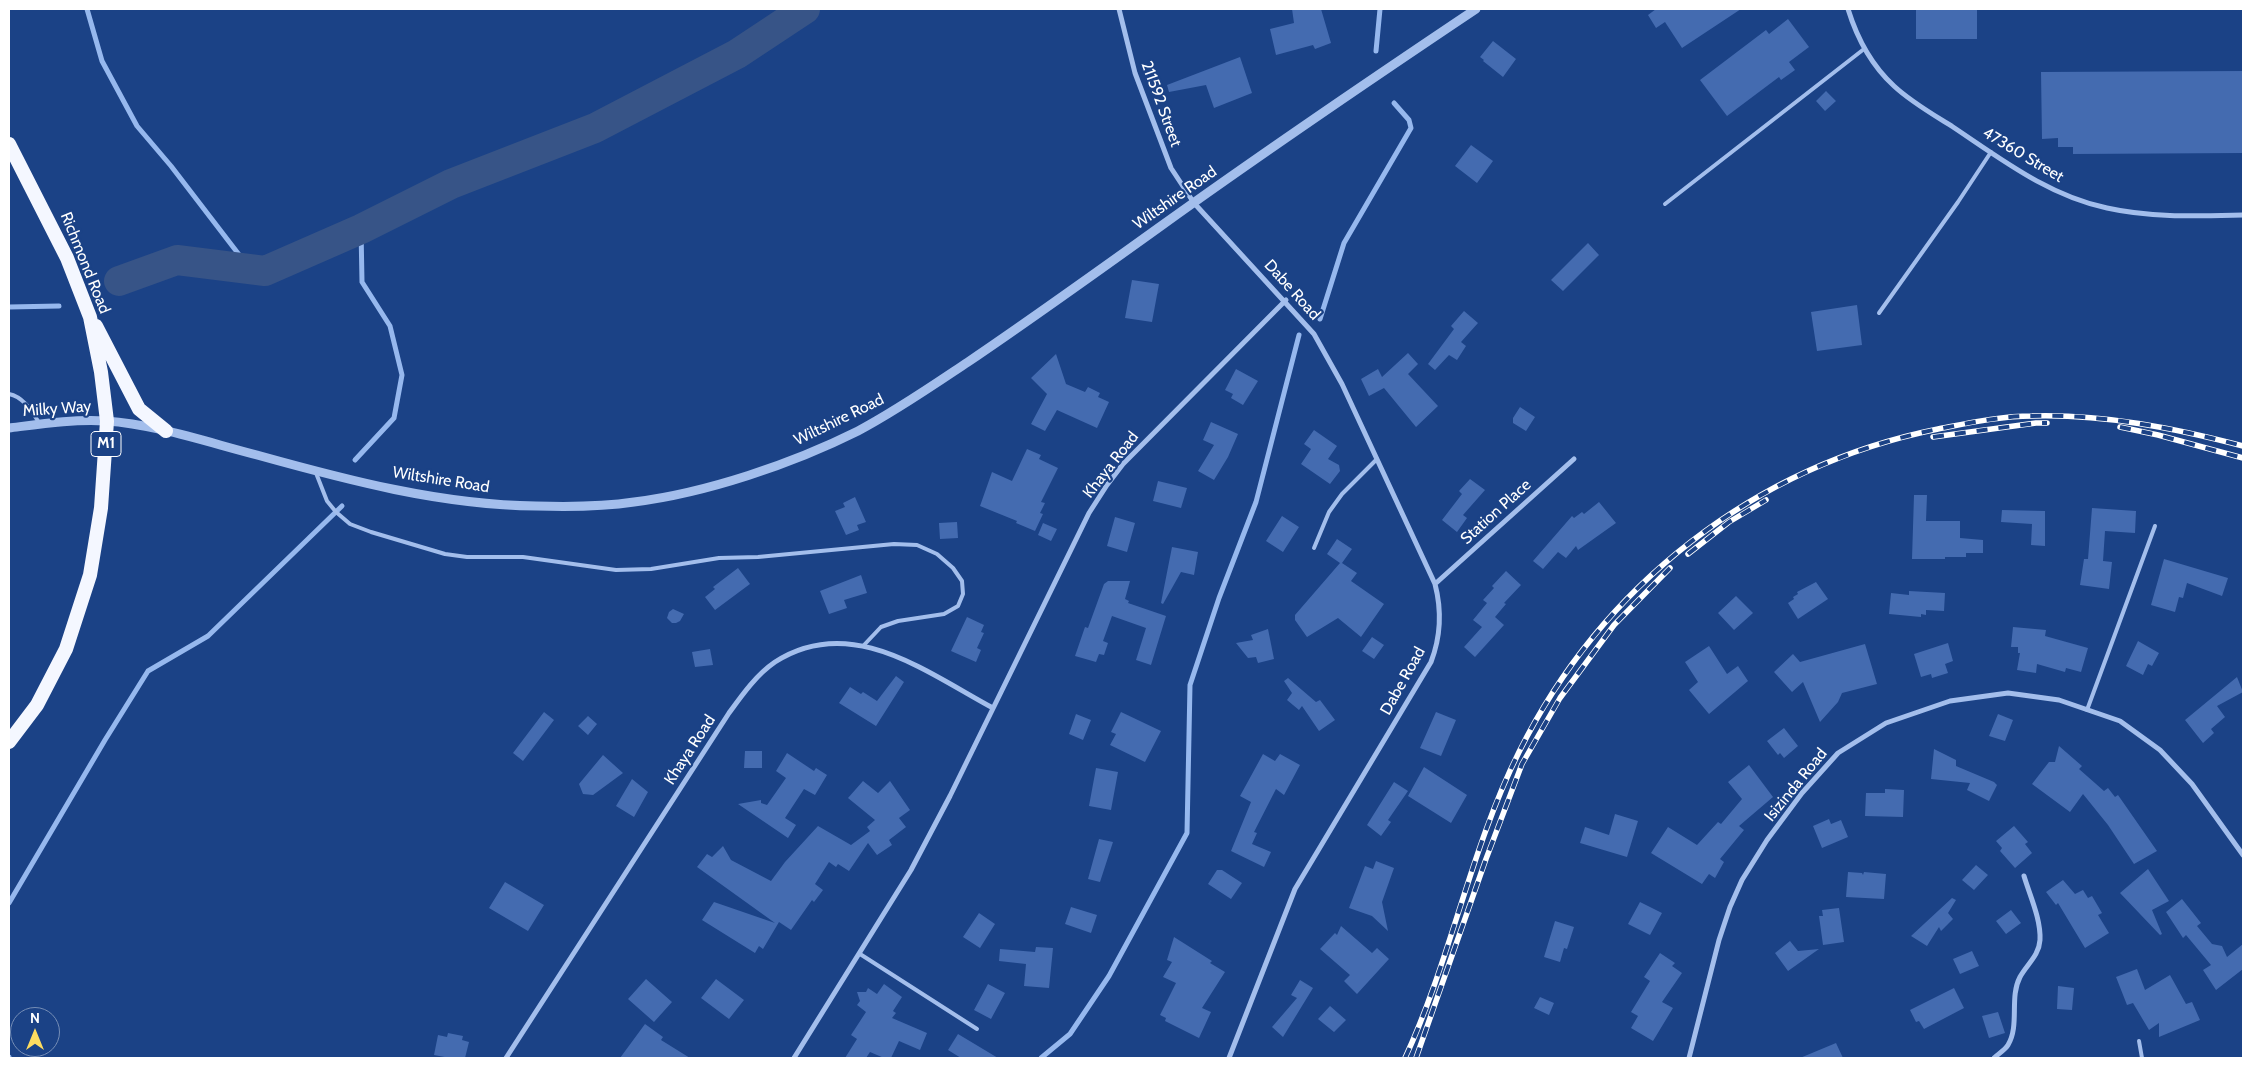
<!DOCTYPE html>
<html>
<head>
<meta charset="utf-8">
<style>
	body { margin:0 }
	#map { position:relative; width:2252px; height:1067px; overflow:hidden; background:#1b4286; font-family:Cabin,sans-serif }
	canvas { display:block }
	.frame { position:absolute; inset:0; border:10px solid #fff; pointer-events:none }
	.north { position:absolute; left:10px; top:1007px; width:50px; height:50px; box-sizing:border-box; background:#1b4286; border:1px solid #768eb6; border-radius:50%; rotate:0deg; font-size:14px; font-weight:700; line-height:20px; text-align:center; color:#fff }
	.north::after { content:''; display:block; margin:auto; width:18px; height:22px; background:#fddc60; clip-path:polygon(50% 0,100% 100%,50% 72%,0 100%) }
</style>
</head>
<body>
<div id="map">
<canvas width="2252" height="1067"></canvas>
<div class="frame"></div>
<div class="north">N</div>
</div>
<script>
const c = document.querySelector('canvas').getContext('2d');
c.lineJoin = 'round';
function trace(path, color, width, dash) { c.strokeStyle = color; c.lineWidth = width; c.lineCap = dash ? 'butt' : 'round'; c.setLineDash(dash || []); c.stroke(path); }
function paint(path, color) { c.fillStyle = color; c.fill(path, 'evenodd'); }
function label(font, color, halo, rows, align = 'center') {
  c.font = font + ' Cabin,sans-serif'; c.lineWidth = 4.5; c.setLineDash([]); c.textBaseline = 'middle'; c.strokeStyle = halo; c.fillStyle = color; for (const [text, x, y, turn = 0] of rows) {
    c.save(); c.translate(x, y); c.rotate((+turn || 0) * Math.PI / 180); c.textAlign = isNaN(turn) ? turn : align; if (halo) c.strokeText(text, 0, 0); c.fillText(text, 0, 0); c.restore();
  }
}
const stream = new Path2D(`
	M87 9 102 61 137 126 171 166 250 269
	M1376 51 1380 9
	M9 307 59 306
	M1320 319 1344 243 1411 128 1409 120 1394 103
	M355 460 394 418 402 375 390 326 362 282 361 229
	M9 903 105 740 148 671 208 636 342 506
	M9 1057V1058
	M1041 1058 1070 1034 1109 976 1187 833 1190 685 1219 598 1256 502 1299 335`);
const river = new Path2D(`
	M119 281 177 260 265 271 361 229 451 184 595 128 737 54 805 9`);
const building = new Path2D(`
	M1292 9H1321L1331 43 1315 49 1313 45 1276 55 1270 29 1294 23Z
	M1656 9H1741L1682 48 1665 22 1656 28 1648 15Z
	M1916 9H1977V39H1916Z
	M1788 19 1809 47 1789 62 1795 70 1781 80 1779 77 1727 116 1700 80 1766 30 1769 34Z
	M1493 41 1516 59 1503 77 1483 61 1484 60 1480 57Z
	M1240 57 1252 93 1214 108 1206 85 1169 92 1167 85Z
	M2243 71V153L2073 154V147H2058V138L2042 139 2041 72Z
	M1826 91 1836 101 1825 111 1816 101Z
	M1471 145 1493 161 1477 183 1455 166Z
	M1588 243 1599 255 1563 291 1551 280Z
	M1132 280 1159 284 1152 322 1125 318Z
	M1857 305 1862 345 1817 351 1811 312Z
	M1464 311 1478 323 1461 342 1466 346 1457 360 1449 355 1435 370 1428 364 1454 329 1451 326Z
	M1408 353 1418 364 1408 374 1438 406 1416 427 1384 388 1369 396 1361 379 1378 369 1382 377Z
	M1056 354 1066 384 1085 392 1088 387 1100 393 1098 397 1109 402 1097 428 1057 410 1045 431 1031 424 1047 394 1031 378Z
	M1236 369 1258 381 1243 405 1231 398 1233 394 1225 390Z
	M1520 407 1535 417 1526 431 1513 423V418Z
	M1211 422 1238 434 1228 457 1214 480 1198 471 1214 445 1203 440Z
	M1314 430 1337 446 1328 459 1339 465 1340 471 1330 484 1301 464 1311 449 1304 444Z
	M1027 449 1041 455 1039 459 1058 468 1041 502 1045 503 1040 513 1043 514 1035 531 1016 523 1017 521 980 506 992 472 1012 481Z
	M1470 479 1485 490 1463 515 1467 518 1457 532 1442 520 1462 494 1459 491Z
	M1158 481 1187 488 1181 508 1153 501Z
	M1914 495H1927L1926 521H1960V538L1983 540V553H1966V557H1945V559H1912Z
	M855 497 866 522 857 525 859 530 846 535 835 511 845 507 843 503Z
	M1599 502 1616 523 1578 550 1576 546 1566 558 1558 552 1543 569 1533 561 1572 516 1574 518 1582 512 1584 514Z
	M2092 508 2136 511 2135 533 2105 531 2103 561 2112 562 2109 589 2080 585 2084 559H2088Z
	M2002 510 2045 511V546L2031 545 2032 524 2001 522Z
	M1282 516 1299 527 1283 552 1266 541Z
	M1115 517 1135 523 1127 552 1107 546Z
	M957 522 958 538 940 539 939 523Z
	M1043 523 1057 529 1051 541 1038 535Z
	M1337 539 1352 549 1342 563 1357 573 1351 581 1384 604 1361 637 1338 618 1307 637 1295 620V615L1340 563 1327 554Z
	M1172 547 1198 552 1194 575 1181 572 1163 604 1161 603Z
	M2164 559 2228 578 2222 596 2187 583 2183 598 2179 597 2175 612 2151 605Z
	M738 568 750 584 715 610 705 597 715 589 713 587Z
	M1506 571 1521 585 1504 603 1506 604 1495 617 1504 625 1475 657 1464 647 1482 627 1473 620 1487 603 1483 600 1494 588 1492 586Z
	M861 575 867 593 844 600 847 608 829 614 820 591Z
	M1108 581H1130L1125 599 1129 601 1128 603 1166 616 1151 665 1136 660 1146 628 1112 616 1103 641 1108 643 1104 655 1099 654 1096 662 1075 656 1085 627 1088 628 1104 584Z
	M1816 582 1828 599 1798 619 1788 603 1794 599 1793 597 1798 594 1797 592Z
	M1909 591 1945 593 1944 611 1926 610V615L1921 614V617L1889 614 1891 593 1909 595Z
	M1736 596 1753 613 1734 630 1718 613Z
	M673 609 684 614 680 621 676 623H672L667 618 669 612Z
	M967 617 984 625 981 632 984 633 977 648 981 650 976 662 951 651Z
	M2013 627 2046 630 2045 636 2088 648 2081 672 2066 668 2065 672 2037 664 2036 673 2017 670 2020 653H2018V647H2011Z
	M1268 629 1274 659 1258 663 1256 657 1248 658 1236 643 1253 640 1251 635Z
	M1372 637 1384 645 1374 659 1362 651Z
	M2138 641 2159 653 2152 666 2148 664 2143 675 2126 666Z
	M1948 643 1953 661 1945 664 1948 673 1932 678 1931 674 1921 677 1914 654Z
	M1865 644 1877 684 1842 693 1838 702 1820 722 1803 682 1792 692 1774 672 1793 654 1800 662Z
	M1709 646 1727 674 1738 666 1748 681 1709 714 1689 690 1698 682 1685 662Z
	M710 649 713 665 695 667 692 652Z
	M896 676 904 682 876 726 839 703 850 687 861 694 863 692 877 701Z
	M2237 677 2243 692 2217 706 2225 717 2211 729 2214 733 2203 743 2185 720Z
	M1288 678 1316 702 1320 700 1335 720 1319 731 1302 706 1299 710 1287 700 1292 693 1284 681Z
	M544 712 554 720 523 761 513 753Z
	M1121 712 1161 731 1145 762 1110 745 1116 734 1111 732Z
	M1436 712 1456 720 1441 756 1420 748Z
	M1076 714 1091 720 1083 740 1069 734Z
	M1998 714 2013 720 2005 741 1989 736Z
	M588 716 597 724 588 735 578 726Z
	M1784 728 1798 746 1784 758 1780 753 1778 755 1767 741Z
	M2059 746 2082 766 2079 769 2104 791 2108 788 2115 797 2118 795 2157 851 2134 864 2108 825 2083 794 2070 812 2032 784 2049 762H2055Z
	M1934 749 1956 760V766L1994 782 1997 785 1989 801 1967 790 1970 783 1931 779Z
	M745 751H762V768H744Z
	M787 753 814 771 816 768 827 775 815 795 804 789 785 818 796 825 788 838 738 804 761 800V803L767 805 786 778 776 771Z
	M1263 754 1275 761 1280 754 1300 765 1284 795 1276 789 1254 832 1257 833 1252 844 1271 852 1264 867 1231 851 1251 802 1240 796Z
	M603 755 623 773 593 795 583 794 579 784Z
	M1749 765 1773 797 1739 826 1744 830 1720 859 1724 862 1715 878 1709 874 1702 884 1651 853 1668 827 1697 845 1718 822 1721 824 1742 799 1728 782Z
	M1424 767 1467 795 1451 823 1408 796Z
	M1096 768 1118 772 1111 810 1089 806Z
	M632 779 648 792 634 817 616 806Z
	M863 781 878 793 890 781 910 810 899 818 906 827 889 840 892 845 877 855 868 843 849 871 838 864 836 867 829 862 815 884 823 890 814 902 812 900 791 930 779 922 763 949 759 946 755 953 702 920 714 902 775 923 697 867 707 854 712 857 723 846 731 860 771 881 785 862 818 826 851 845 870 831 867 827 875 820 848 798Z
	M1394 782 1408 791 1388 820 1391 822 1381 836 1367 825Z
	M1885 789 1904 790 1903 817 1865 816 1866 793H1885Z
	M1615 814 1638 821 1627 857 1580 843 1585 827 1609 835Z
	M1829 819 1831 824 1841 820 1848 837 1822 848 1813 826Z
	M2014 826 2028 842 2025 844 2032 853 2015 868 2000 851 2002 848 1996 841Z
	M1099 839 1113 842 1100 882 1088 879Z
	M1376 861 1394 868 1382 902 1388 931 1372 916 1349 908 1365 866 1373 869Z
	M1976 865 1988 875 1974 890 1962 880Z
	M2148 869 2169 901 2152 910 2162 934 2160 935 2120 893Z
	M1217 870H1222L1242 883 1231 899 1208 884Z
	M1848 872 1862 873 1863 875 1864 872 1886 874 1884 899 1846 897Z
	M2063 880 2075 894 2083 890 2088 898 2092 896 2102 913 2098 915 2109 933 2085 948 2058 903 2056 905 2046 892Z
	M505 882 544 905 528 931 489 908Z
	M1952 898 1956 900 1948 913 1953 919 1941 931 1939 927 1927 946 1911 936Z
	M2182 899 2201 923 2197 926 2212 944 2222 946 2227 957 2243 944V969L2216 990 2203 970 2211 965 2186 935 2183 938 2166 912Z
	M1640 902 1662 913 1650 935 1628 924Z
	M1071 907 1097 915 1091 933 1065 924Z
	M1839 908 1844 942 1823 945 1819 916H1823L1822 910Z
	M2011 910 2021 923 2006 934 1996 921Z
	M979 913 995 924 980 948 963 937Z
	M1555 921 1574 927 1567 949 1564 948 1560 962 1544 957Z
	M1341 926 1372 953 1377 948 1389 959 1357 994 1344 981 1350 975 1320 949 1335 933 1337 935Z
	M1174 937 1212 961 1210 963 1225 972 1202 1008 1211 1012 1199 1038 1165 1021 1166 1018 1160 1015 1176 983 1163 977 1172 962 1167 960Z
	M1790 941 1798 951 1819 949 1788 971 1775 953Z
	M1036 947 1053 948 1049 988 1024 986 1026 964 999 961 1000 949 1035 952Z
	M1972 951 1979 966 1960 974 1953 959Z
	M1660 953 1675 963 1672 966 1682 973 1662 1002 1673 1008 1653 1041 1631 1028 1638 1016 1631 1012 1650 981 1644 977Z
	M2137 969 2145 990 2170 975 2186 1004 2192 1002 2200 1020 2159 1037V1023L2149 1030 2133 1003 2127 1005 2116 977Z
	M646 979 672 1002 654 1022 628 999Z
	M716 979 744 1000 729 1019 701 998Z
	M1300 980 1313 988 1283 1037 1272 1027 1297 998 1291 995Z
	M884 984 902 997 893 1011 896 1013 892 1018 927 1033 920 1050 899 1041 891 1058H884L870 1052 866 1058H845L857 1039 851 1035 866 1012 857 1005 860 1001 857 992H866L868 988 877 994Z
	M988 984 1005 993 991 1019 974 1010Z
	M2058 986 2074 988 2072 1010 2057 1009Z
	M1954 988 1964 1008 1924 1029 1919 1021 1916 1022 1910 1010Z
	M1540 997 1554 1003 1549 1015 1534 1008Z
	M1330 1006 1346 1020 1334 1032 1318 1019Z
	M1998 1012 2005 1033 1989 1038 1982 1016Z
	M645 1024 663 1037 661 1040 690 1058H620Z
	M448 1033 463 1036 462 1040 469 1042 465 1058H450L434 1055 438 1035 447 1037Z
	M958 1034 998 1058H961L948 1050Z
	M1836 1043 1843 1058H1800Z`);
const service = new Path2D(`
	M1665 204 1864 49
	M1879 313 1958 202 1991 152
	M9 394C24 397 32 412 40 424
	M316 473 327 501 336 512 350 524 371 532 445 554 467 557H523L616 570 651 569 719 558 758 557 894 544 917 545 937 554 953 568 962 581 963 594 958 606 944 614 898 621 881 627 864 645
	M1314 548 1329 512 1342 494 1377 459
	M2087 710 2155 526
	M860 954 977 1029
	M2139 1041 2142 1058`);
const minor = new Path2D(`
	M1119 9 1135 73 1171 168 1194 203 1314 334 1342 384 1435 584C1442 611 1441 636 1431 662L1295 889 1229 1058
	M1848 9C1857 38 1871 65 1894 86 1911 102 1934 115 1953 127 2001 159 2049 196 2107 208 2152 218 2198 216 2243 215
	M1435 584 1574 459
	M506 1058 729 713C742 695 756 675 775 662 851 613 926 672 993 708
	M794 1058 911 870 950 796 1089 513 1107 485 1123 464 1286 300
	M1689 1058 1719 940 1730 907 1742 880 1767 840 1802 793 1838 753 1886 723 1950 701 2008 693 2059 700 2120 721 2160 750 2192 784 2243 855
	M1994 1058C1998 1054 2005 1050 2008 1045 2020 1025 2009 998 2020 977 2027 964 2039 956 2040 940 2041 919 2030 896 2024 876`);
const tertiary = new Path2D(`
	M9 428C41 424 74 419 106 421 154 424 210 443 257 455 347 480 441 505 536 506 568 507 601 507 634 502 706 493 792 464 858 431 896 411 932 386 968 362 1033 318 1097 272 1161 226 1264 152 1370 80 1476 9`);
const trunk = new Path2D(`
	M9 144 67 258 90 317 101 372 107 421 101 508 90 575 66 649 37 705 9 742
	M96 326 139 409 166 431`);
const rail = new Path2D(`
	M2120 427 2158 435 2243 458
	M1933 437 2036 423H2047
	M1688 554 1729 522 1766 500
	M1405 1058C1451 959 1470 850 1519 752 1602 585 1755 466 1938 429 1969 423 2000 416 2032 416 2104 414 2174 428 2243 446
	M1416 1058 1486 859 1522 764 1560 698 1614 625 1670 568`);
const shields = [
	[106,444,30]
];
const shieldNames = [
	["M1",106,444]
];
const streetNames = [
	["211592 Street",1161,104,70],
	["47360 Street",2023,155,31],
	["Wiltshire Road",1175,198,-35],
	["Richmond Road",85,263,68],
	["Dabe Road",1292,290,48],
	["Milky Way",57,409,-4],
	["Wiltshire Road",839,420,-26],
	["Khaya Road",1111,465,-52],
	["Wiltshire Road",441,480,9],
	["Station Place",1496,512,-42],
	["Dabe Road",1403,681,-61],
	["Khaya Road",690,750,-57],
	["Isizinda Road",1796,785,-51]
];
trace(stream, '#96b8ee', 5);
trace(river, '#375487', 30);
paint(building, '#446bb0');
trace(service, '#a3beec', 4);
trace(minor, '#a3beec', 5);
trace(tertiary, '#a3beec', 9);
trace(trunk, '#f4f7ff', 14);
trace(rail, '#fff', 5.5);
trace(rail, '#1b4286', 4, [11]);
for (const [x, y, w] of shields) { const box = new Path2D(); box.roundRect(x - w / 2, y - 12.5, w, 25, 4); c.fillStyle = '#1b4286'; c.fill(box); trace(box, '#fff', 1); }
label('bold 15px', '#fff', null, shieldNames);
label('16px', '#fff', '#1b4286', streetNames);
</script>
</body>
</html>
